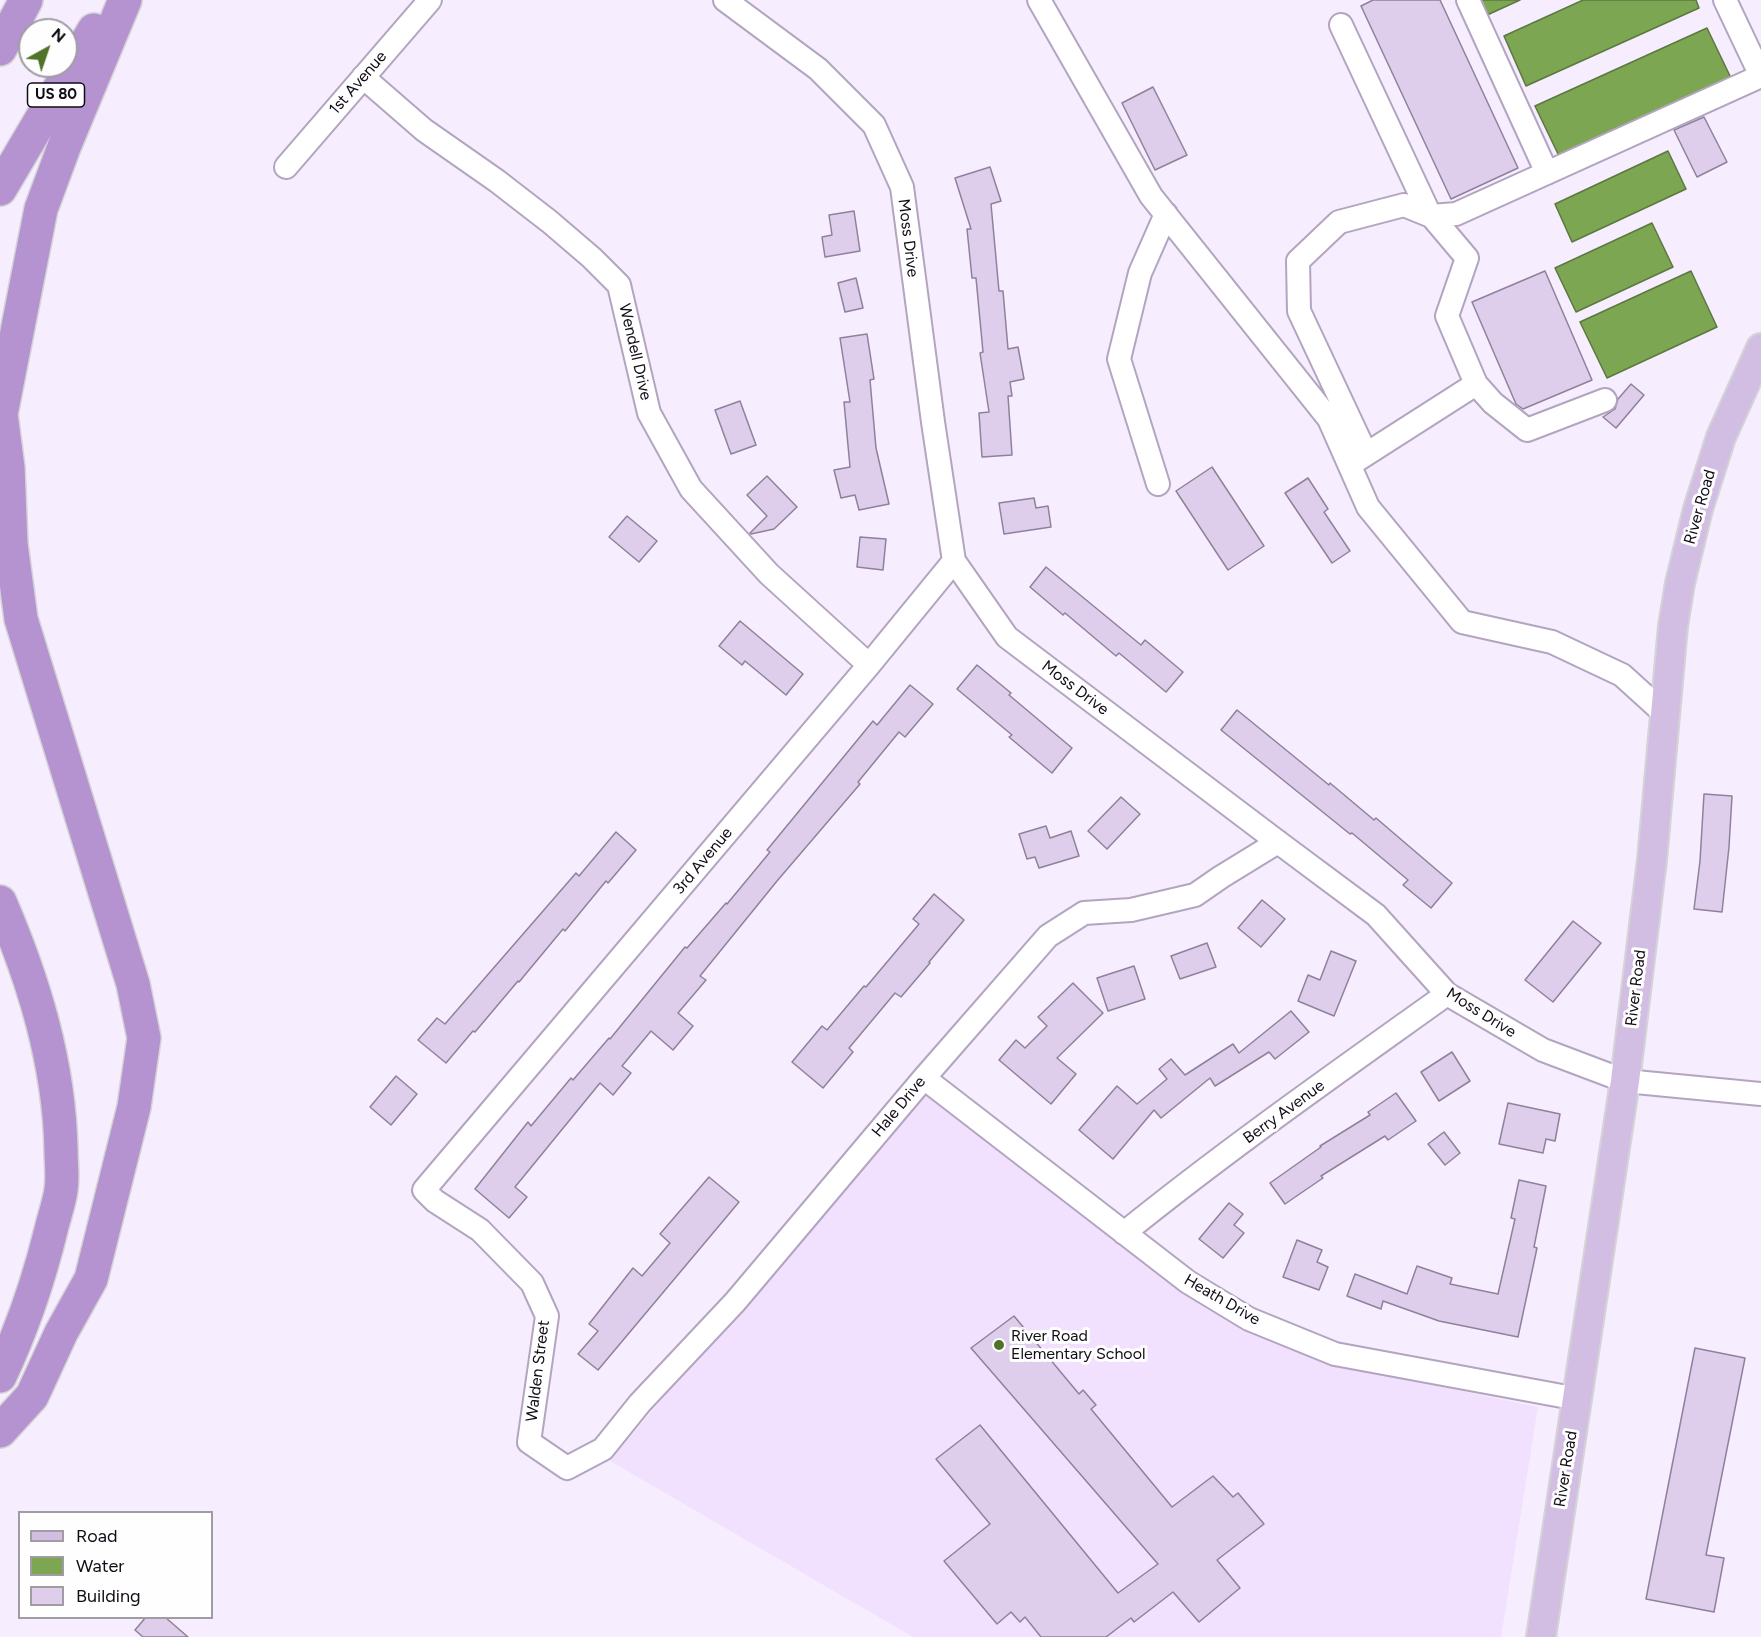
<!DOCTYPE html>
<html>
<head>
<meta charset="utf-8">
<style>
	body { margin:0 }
	#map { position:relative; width:1761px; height:1637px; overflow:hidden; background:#f6edfe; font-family:Figtree,sans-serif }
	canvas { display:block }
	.legend { position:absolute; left:18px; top:1511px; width:195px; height:108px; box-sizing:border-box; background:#fefefe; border:2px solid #9f9da1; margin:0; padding:8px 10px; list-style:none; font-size:18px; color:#110b15 }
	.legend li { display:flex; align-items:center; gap:12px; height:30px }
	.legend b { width:30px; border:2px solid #9f9da1 }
	.north { position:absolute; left:18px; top:18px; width:60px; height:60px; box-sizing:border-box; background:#fefefe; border:2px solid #9f9da1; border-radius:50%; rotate:40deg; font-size:16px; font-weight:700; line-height:24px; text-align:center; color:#110b15 }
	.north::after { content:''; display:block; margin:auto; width:21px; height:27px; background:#50722a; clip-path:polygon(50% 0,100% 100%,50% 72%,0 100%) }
</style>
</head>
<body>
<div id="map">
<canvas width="1761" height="1637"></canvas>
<ul class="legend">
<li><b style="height:8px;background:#d3bee3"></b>Road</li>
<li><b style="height:16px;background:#7ca652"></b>Water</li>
<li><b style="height:16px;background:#deceeb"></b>Building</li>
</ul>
<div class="north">N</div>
</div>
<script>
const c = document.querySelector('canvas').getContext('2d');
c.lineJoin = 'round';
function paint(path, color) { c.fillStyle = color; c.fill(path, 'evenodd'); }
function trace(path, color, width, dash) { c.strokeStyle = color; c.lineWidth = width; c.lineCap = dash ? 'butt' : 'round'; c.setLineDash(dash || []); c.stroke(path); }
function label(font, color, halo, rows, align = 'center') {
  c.font = font + ' Figtree,sans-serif'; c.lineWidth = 6; c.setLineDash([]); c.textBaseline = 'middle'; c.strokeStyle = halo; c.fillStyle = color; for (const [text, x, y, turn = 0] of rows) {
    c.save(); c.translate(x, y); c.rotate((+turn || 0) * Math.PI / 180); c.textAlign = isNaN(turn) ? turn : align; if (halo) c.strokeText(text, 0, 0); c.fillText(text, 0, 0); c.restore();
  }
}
const built = new Path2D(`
	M925 1086 1184 1288 1338 1365 1538 1407 1501 1637H913L610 1461Z`);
const water = new Path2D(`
	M1478 0H1520L1485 16Z
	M1583 0H1696L1699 8 1526 86 1504 36Z
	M1707 28 1731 78 1559 156 1535 106Z
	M1668 151 1686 189 1572 242 1555 204Z
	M1652 223 1673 267 1576 312 1555 268Z
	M1691 271 1717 327 1607 378 1580 322Z`);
const building = new Path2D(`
	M1373 0H1440L1518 168 1451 199 1361 6Z
	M1153 87 1187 155 1155 170 1122 103Z
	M1704 117 1727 162 1697 177 1674 130Z
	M990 167 1001 201 991 204 999 291H1003L1008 349 1018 347 1024 379 1010 382 1012 396H1008L1012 455 982 457 979 413 989 412 980 353 983 352 976 278H972L967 229H971L955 178Z
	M854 211 860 251 825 257 822 237 832 235 829 215Z
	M1545 271 1592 380 1523 409 1516 404 1472 302Z
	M856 278 863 308 845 312 838 283Z
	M867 334 874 379 870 380 876 448 889 504 859 510 855 495 841 498 834 470 850 467 844 402H850L840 338Z
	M1631 384 1644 395 1616 428 1603 417 1615 409 1618 399Z
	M740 401 756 445 731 454 715 410Z
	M1212 467 1264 546 1228 570 1176 491Z
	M767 476 797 507 774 529 751 534 750 533 767 516 747 495Z
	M1308 478 1328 509 1324 512 1350 551 1332 563 1285 493Z
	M1034 498 1036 508 1048 506 1051 527 1004 534 999 503Z
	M627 516 657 541 639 562 609 537Z
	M860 537 886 539 883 570 857 567Z
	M1046 567 1141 645 1145 640 1183 672 1166 692 1119 653 1116 656 1065 613 1063 615 1030 587Z
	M740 621 803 674 786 695 745 661 742 665 719 646Z
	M977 665 1011 693 1009 695 1072 748 1052 773 1009 737 1012 735 957 689Z
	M910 685 933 704 905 737 899 732 858 782 860 784 777 881 700 976 706 980 678 1013 693 1026 673 1050 651 1031 622 1066 631 1073 613 1095 600 1083 515 1187 527 1197 509 1218 475 1189 528 1122 531 1126 571 1078 573 1080 609 1038 610 1039 685 947 687 948 726 903 727 904 770 852 767 850 841 760 873 721 877 725Z
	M1237 710 1329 785 1330 783 1374 820 1376 818 1452 883 1431 908 1403 885 1408 880 1352 833 1350 834 1221 730Z
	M1704 794 1732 796 1729 847 1722 912 1694 909 1700 861Z
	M1121 797 1140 814 1107 849 1088 831Z
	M1046 826 1050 838 1071 831 1079 856 1039 868 1035 857 1027 859 1019 834Z
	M616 832 636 850 608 883 606 881 565 931 563 929 519 982 518 981 475 1032 473 1031 446 1063 418 1040 437 1018 445 1024 576 873 579 876Z
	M934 894 964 920 929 962 930 963 901 997 895 993 849 1048 853 1052 823 1088 792 1062 822 1026 827 1030 864 986 866 987 919 924 913 919Z
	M1262 900 1285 919 1261 947 1238 928Z
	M1573 921 1601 943 1553 1002 1525 980Z
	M1207 943 1216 967 1180 979 1171 956Z
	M1331 951 1356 961 1334 1016 1298 1001 1308 975 1320 980Z
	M1134 966 1145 999 1108 1011 1097 978Z
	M1073 983 1103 1013 1057 1058 1076 1074 1051 1104 999 1060 1016 1040 1025 1048 1047 1026 1038 1017Z
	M1291 1011 1309 1032 1275 1059 1269 1052 1215 1086 1210 1078 1161 1118 1154 1110 1113 1159 1079 1130 1117 1086 1137 1104 1167 1079 1159 1069 1171 1059 1185 1075 1233 1044 1239 1053Z
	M1452 1052 1470 1081 1439 1101 1421 1072Z
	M396 1076 417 1094 391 1125 370 1107Z
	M1396 1093 1416 1121 1388 1140 1385 1136 1321 1176 1323 1178 1285 1204 1270 1183 1321 1147 1320 1146 1370 1115 1368 1112Z
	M1508 1103 1560 1114 1555 1141 1546 1139 1543 1153 1499 1144Z
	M1444 1132 1460 1153 1445 1165 1428 1144Z
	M709 1177 739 1202 598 1370 578 1354 598 1331 589 1324 633 1268 642 1276 670 1243 660 1234Z
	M1519 1180 1546 1186 1534 1247 1537 1248 1518 1337 1439 1321 1383 1301 1381 1309 1347 1296 1355 1274 1407 1294 1417 1266 1452 1278 1450 1284 1498 1294 1515 1219 1511 1218Z
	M1229 1203 1243 1214 1234 1225 1244 1233 1223 1258 1199 1239Z
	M1297 1240 1322 1250 1317 1262 1328 1267 1319 1290 1283 1277Z
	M1014 1316 1079 1394 1083 1390 1096 1405 1091 1409 1172 1507 1213 1476 1233 1497 1238 1493 1264 1524 1217 1560 1240 1588 1199 1622 1173 1592 1134 1622 1131 1618 1106 1637H1041L1025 1617 1020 1622 1011 1612 997 1624 944 1561 990 1524 936 1459 980 1425 1118 1593 1158 1564 971 1348Z
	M1695 1348 1745 1358 1706 1555 1724 1558 1714 1612 1646 1599Z
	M146 1617H165L188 1637H143L135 1630Z`);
const minor = new Path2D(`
	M725 0 818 69 874 125 902 187 933 422 954 561 1007 637 1278 842 1376 915 1447 994 1543 1050 1625 1081 1761 1094
	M1039 0 1151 196 1329 419 1368 507 1462 622 1552 642 1622 675 1665 714
	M1468 0 1547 173
	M1341 25 1429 213 1467 258 1447 316 1476 384 1493 403 1527 430 1605 400
	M363 77 424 130 497 181 550 222 592 258 619 285 649 413 691 489 769 574 869 665
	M286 167 430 0
	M1366 454 1299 311 1298 261 1339 222 1404 205 1431 216 1456 214 1761 76 1725 0
	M1354 462 1476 384
	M1158 484 1119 359 1140 273 1166 214
	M954 561 869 665 424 1190 435 1201 480 1230 532 1283 547 1316 529 1442 567 1468 603 1449 640 1403 735 1302 924 1078 1048 936 1084 913 1131 910 1195 895 1221 877 1278 842
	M924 1078 1188 1282 1249 1319 1335 1354 1578 1399
	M1124 1233C1228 1149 1338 1072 1447 994`);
const major = new Path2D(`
	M1541 1637 1625 1081 1652 860 1673 626 1680 583 1698 509 1721 437 1761 348`);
const highway = new Path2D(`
	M0 49 26 0
	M0 189 94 30
	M0 902C34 981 59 1063 61 1149 61 1162 63 1177 61 1190 59 1204 54 1217 51 1230 38 1283 23 1327 0 1376
	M0 1431 32 1396 61 1333 91 1279 134 1107 144 1038 133 984 21 619 11 544 8 468 1 414 41 209 64 147 125 0`);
const markers = [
	[999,1345,6,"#50722a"]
];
const shields = [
	[56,95,57]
];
const shieldNames = [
	["US 80",56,95]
];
const streetNames = [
	["1st Avenue",358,83,-49],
	["Moss Drive",908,238,83],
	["Wendell Drive",635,352,77],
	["River Road",1700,507,-74],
	["Moss Drive",1075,688,37],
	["3rd Avenue",703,861,-50],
	["River Road",1636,988,-83],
	["Moss Drive",1481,1013,32],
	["Hale Drive",899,1107,-50],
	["Berry Avenue",1284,1112,-36],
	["Heath Drive",1222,1300,30],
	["Walden Street",538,1371,-83],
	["River Road",1566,1469,-81]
];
const poiNames = [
	["River Road",1011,1336],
	["Elementary School",1011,1354]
];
paint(built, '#f1e1fe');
paint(water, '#7ca652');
trace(water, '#5c7840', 1.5);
paint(building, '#deceeb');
trace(building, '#8f819b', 1.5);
trace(minor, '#b3a5c0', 26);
trace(major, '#d4d3d5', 32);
trace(highway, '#d4d3d5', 36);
trace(minor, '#fff', 22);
trace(major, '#d3bee3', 28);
trace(highway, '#b592d0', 33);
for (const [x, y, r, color] of markers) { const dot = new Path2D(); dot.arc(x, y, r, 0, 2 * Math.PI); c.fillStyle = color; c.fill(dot); trace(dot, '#fefefe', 2); }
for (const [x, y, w] of shields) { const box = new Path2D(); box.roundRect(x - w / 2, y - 12, w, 24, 4.5); c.fillStyle = '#fefefe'; c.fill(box); trace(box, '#110b15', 1.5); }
label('bold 15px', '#110b15', null, shieldNames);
label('16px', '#110b15', '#fefefe', streetNames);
label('16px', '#110b15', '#fefefe', poiNames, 'left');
</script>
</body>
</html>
